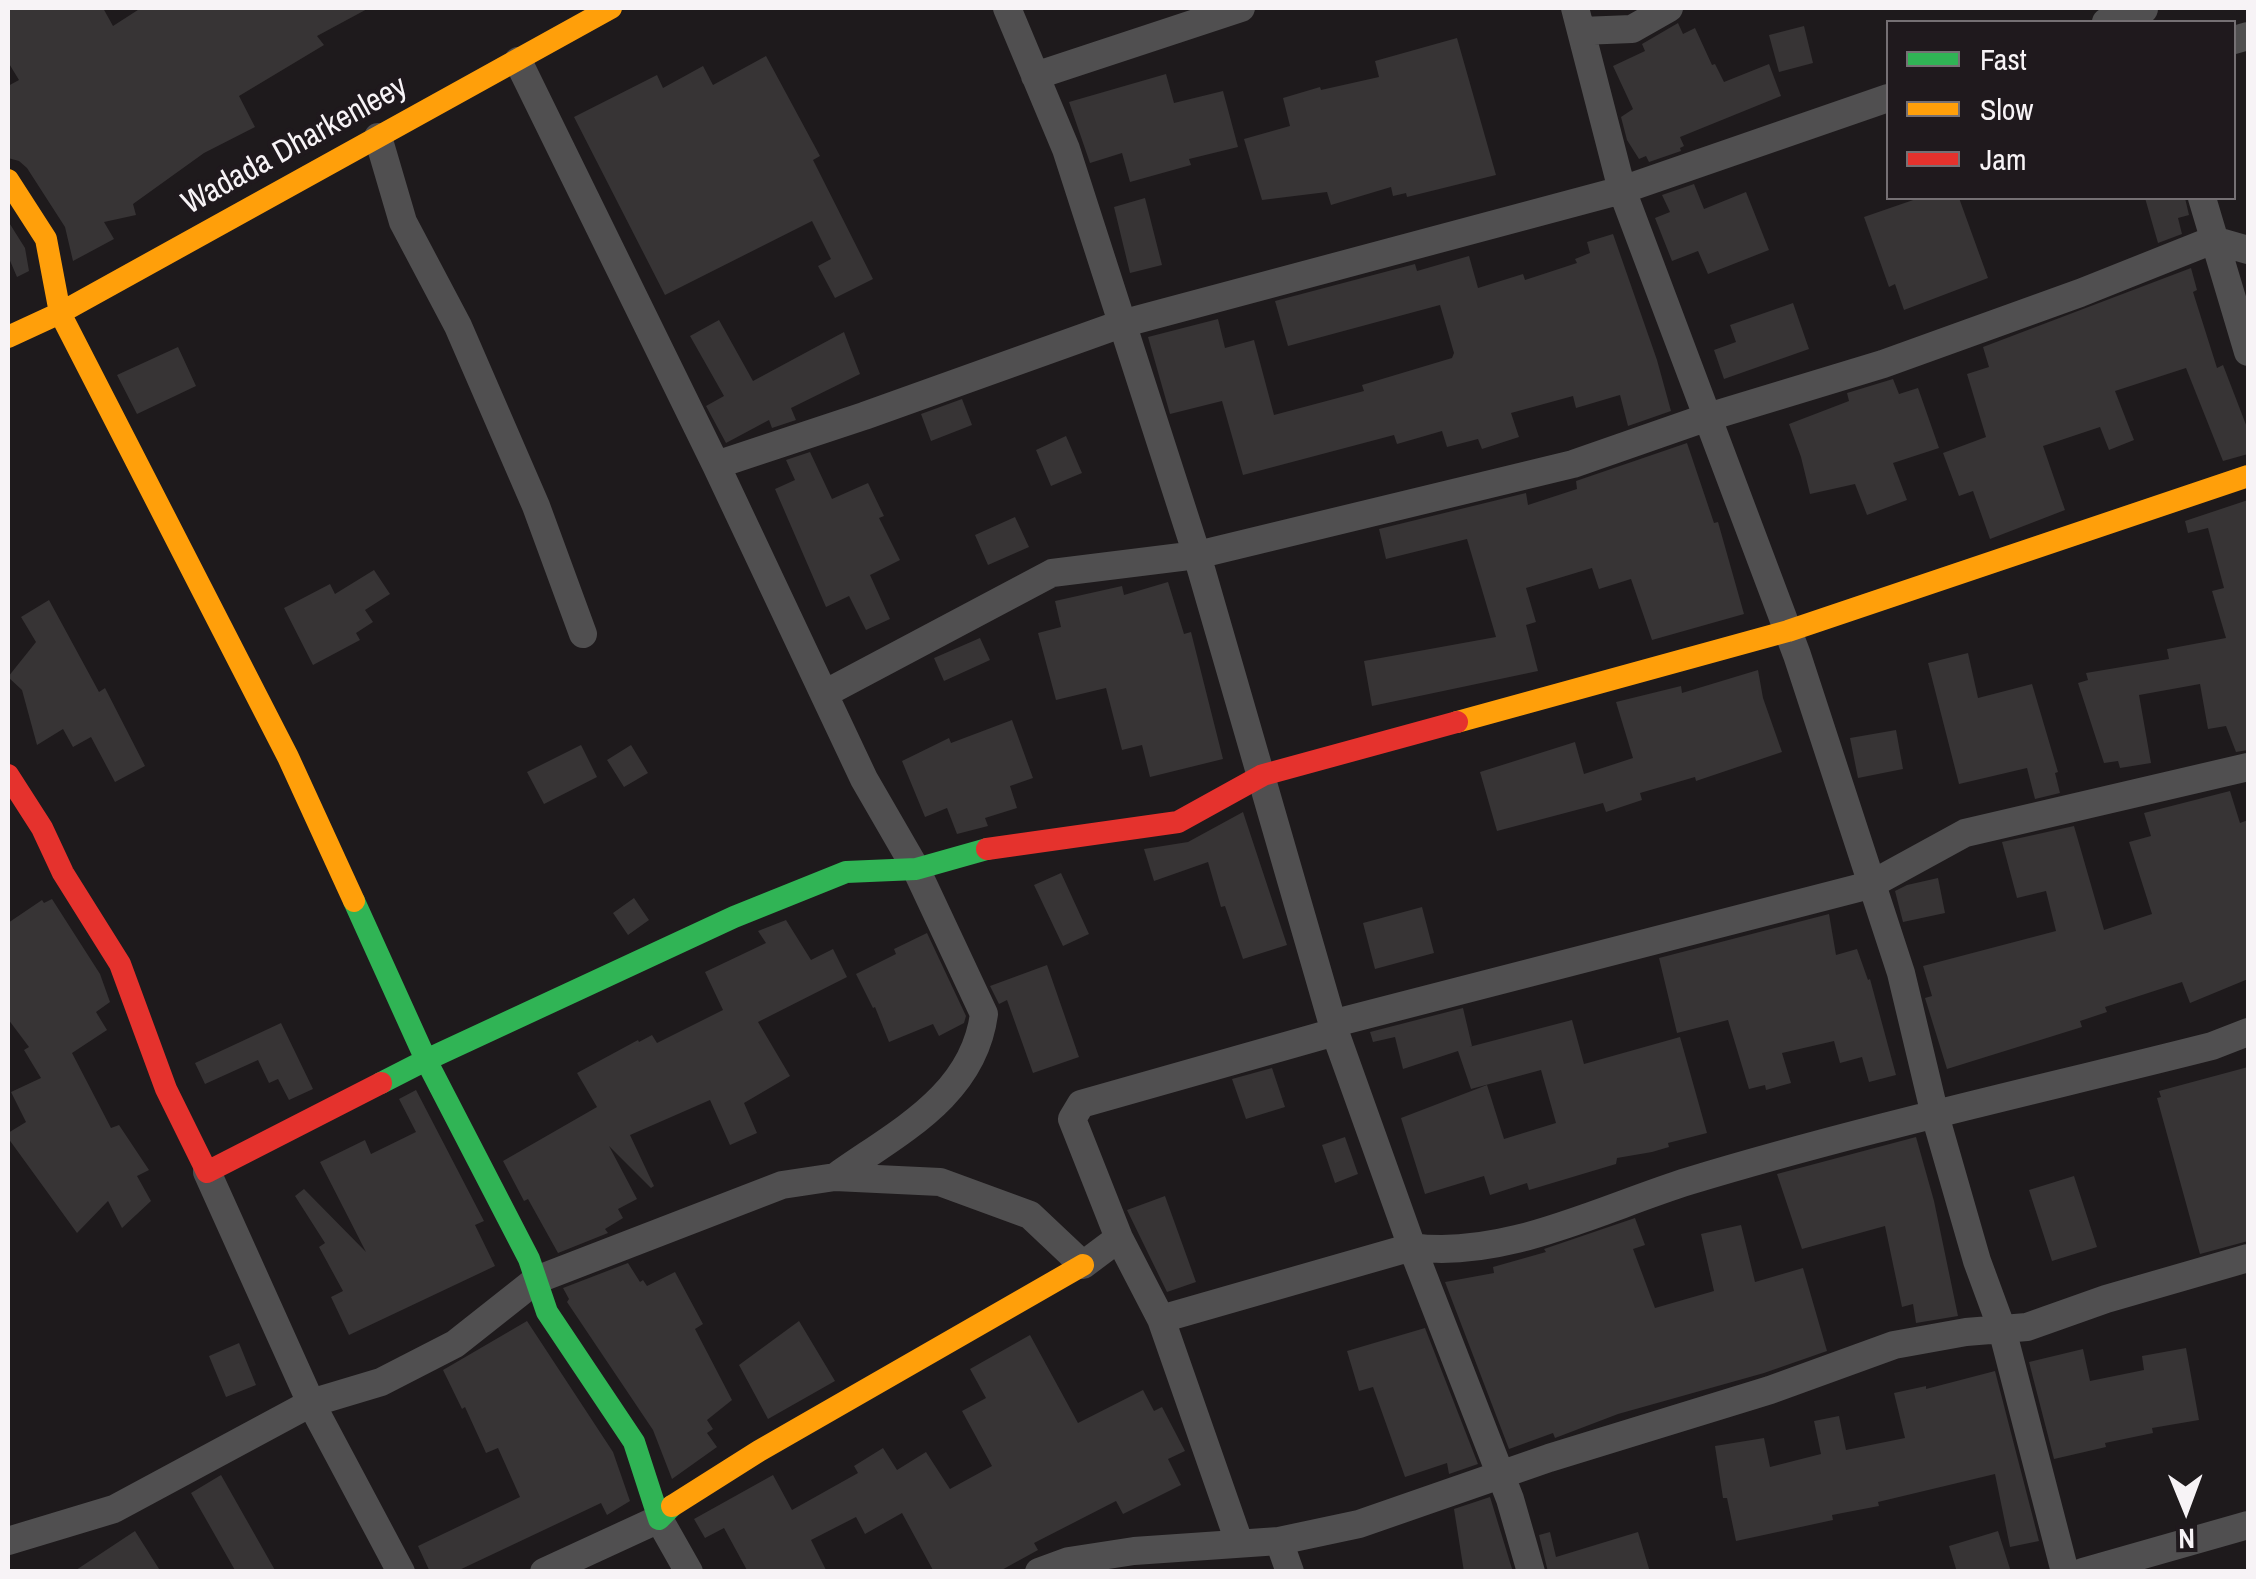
<!DOCTYPE html>
<html>
<head>
<meta charset="utf-8">
<style>
	body { margin:0 }
	#map { position:relative; width:2256px; height:1579px; overflow:hidden; background:#1e1a1c; font-family:"Archivo Narrow",sans-serif }
	canvas { display:block }
	.frame { position:absolute; inset:0; border:10px solid #f7f3f6; pointer-events:none }
	.legend { position:absolute; left:1886px; top:20px; width:350px; height:180px; box-sizing:border-box; background:#1f191d; border:2px solid #757074; margin:0; padding:12px 18px; list-style:none; font-size:30px; color:#f7f3f6 }
	.legend li { display:flex; align-items:center; gap:20px; height:50px }
	.legend b { width:50px; border:2px solid #757074 }
	.north { position:absolute; left:2136px; top:1459px; width:100px; height:100px; -webkit-text-stroke:8px #1f191d; paint-order:stroke; rotate:179deg; font-size:28px; font-weight:700; line-height:40px; text-align:center; color:#f7f3f6 }
	.north::after { content:''; display:block; margin:auto; width:35px; height:45px; background:#f7f3f6; clip-path:polygon(50% 0,100% 100%,50% 72%,0 100%) }
</style>
</head>
<body>
<div id="map">
<canvas width="2256" height="1579"></canvas>
<div class="frame"></div>
<ul class="legend">
<li><b style="height:12px;background:#30b455"></b>Fast</li>
<li><b style="height:12px;background:#ff9f0a"></b>Slow</li>
<li><b style="height:12px;background:#e5322d"></b>Jam</li>
</ul>
<div class="north">N</div>
</div>
<script>
const c = document.querySelector('canvas').getContext('2d');
c.lineJoin = 'round';
function paint(path, color) { c.fillStyle = color; c.fill(path, 'evenodd'); }
function trace(path, color, width, dash) { c.strokeStyle = color; c.lineWidth = width; c.lineCap = dash ? 'butt' : 'round'; c.setLineDash(dash || []); c.stroke(path); }
function label(font, color, halo, rows, align = 'center') {
  c.font = font + ' "Archivo Narrow",sans-serif'; c.lineWidth = 9; c.setLineDash([]); c.textBaseline = 'middle'; c.strokeStyle = halo; c.fillStyle = color; for (const [text, x, y, turn = 0] of rows) {
    c.save(); c.translate(x, y); c.rotate((+turn || 0) * Math.PI / 180); c.textAlign = isNaN(turn) ? turn : align; if (halo) c.strokeText(text, 0, 0); c.fillText(text, 0, 0); c.restore();
  }
}
const building = new Path2D(`
	M8 8H103L113 26 141 8H369L317 36 324 45 239 96 255 127 204 153 133 204 136 215 104 222 114 239 73 261 65 227 27 168 19 161 8 158V86L19 80 8 62Z
	M1678 23 1683 34 1695 28 1712 65 1715 64 1724 82 1769 64 1781 96 1680 137 1684 146 1680 148 1681 151 1649 162 1646 156 1639 159 1627 140 1621 117 1633 109 1613 66 1645 51 1642 44Z
	M1804 26 1813 63 1779 72 1769 35Z
	M1457 38 1496 175 1407 197 1406 193 1393 196 1391 187 1331 205 1327 192 1262 200 1244 139 1290 126 1283 98 1320 87 1321 90 1379 77 1375 61Z
	M766 56 820 156 813 160 873 279 835 298 818 266 831 259 812 221 665 295 574 117 657 75 663 88 703 66 713 85Z
	M1166 74 1174 103 1223 91 1238 147 1189 159 1191 165 1130 182 1122 153 1090 163 1069 102Z
	M1694 184 1704 209 1746 192 1769 250 1708 274 1698 251 1672 261 1655 218 1670 212 1662 195Z
	M1145 198 1162 265 1130 273 1114 207Z
	M1919 198H1959L1988 278 1904 310 1895 284 1889 287 1864 217Z
	M2145 198H2185L2189 215 2178 218 2182 234 2158 243Z
	M8 221 25 248 29 271 17 277 8 256Z
	M1613 234 1657 360 1671 411 1628 426 1620 395 1576 408 1573 396 1511 413 1519 437 1482 449 1478 439 1447 447 1442 431 1397 444 1394 435 1243 475 1222 401 1170 414 1148 337 1218 319 1225 348 1254 340 1274 415 1364 391 1362 385 1452 358 1454 353 1440 305 1288 346 1275 301 1415 264 1417 271 1469 256 1478 288 1523 274 1525 280 1577 263 1575 259 1590 253 1587 242Z
	M2191 268 2197 290 2193 292 2217 368 2223 365 2248 430V454L2223 461 2186 368 2115 391 2134 440 2109 450 2100 427 2043 446 2065 510 1990 539 1973 491 1959 496 1943 453 1986 437 1967 374 1989 367 1983 347Z
	M1793 303 1809 349 1724 379 1714 350 1736 342 1730 325Z
	M719 320 753 381 844 332 860 374 791 408 796 420 772 428 769 420 726 443 706 406 724 396 690 336Z
	M178 347 196 386 137 414 117 375Z
	M1893 379 1899 394 1918 388 1939 448 1893 463 1907 500 1867 515 1855 484 1810 494 1801 457 1789 424 1849 401 1847 393Z
	M962 399 972 425 931 441 921 414Z
	M1066 436 1082 473 1051 486 1036 450Z
	M1687 443 1714 523 1718 522 1744 614 1652 640 1631 579 1599 589 1592 568 1526 588 1536 622 1526 625 1538 671 1372 706 1364 661 1496 637 1467 539 1386 559 1379 529 1526 493 1528 505 1577 489 1576 481Z
	M810 452 832 499 868 483 884 516 879 518 900 560 870 575 890 619 866 630 849 596 826 607 775 489 795 480 786 460Z
	M2248 500V750L2236 752 2226 726 2208 729 2200 684 2139 695 2151 763 2120 768 2118 761 2104 763 2078 683 2088 680 2086 673 2169 659 2167 649 2226 638 2212 591 2224 588 2208 528 2188 533 2185 521Z
	M1015 517 1029 547 988 565 975 535Z
	M374 570 390 594 365 610 373 622 356 633 360 640 313 665 284 608 330 584 335 594Z
	M1168 582 1184 634 1191 632 1223 759 1150 777 1142 745 1122 750 1106 688 1056 700 1038 633 1061 627 1055 601 1122 586 1124 595Z
	M49 600 99 692 105 688 145 766 115 782 91 737 73 747 63 729 37 745 22 690 8 677 36 642 21 617Z
	M980 638 990 660 944 681 934 658Z
	M1968 653 1978 698 2032 684 2058 772 2055 773 2060 793 2035 799 2027 768 1959 784 1928 663Z
	M1758 670 1763 698 1782 752 1696 781 1695 777 1640 793 1642 800 1606 812 1603 803 1497 831 1480 772 1575 742 1584 774 1633 758 1616 702 1681 686 1682 693Z
	M1012 720 1033 778 1010 786 1017 808 985 818 988 826 957 834 947 808 925 817 902 761 949 738 951 743Z
	M1896 730 1903 769 1858 778 1850 738Z
	M581 745 597 777 544 804 527 772Z
	M631 745 648 773 624 787 607 760Z
	M2230 791 2240 823 2248 820V979L2190 1003 2182 982 2105 1007 2107 1012 2080 1021 2082 1027 1947 1069 1925 998 1932 996 1923 966 2056 931 2046 891 2017 898 2002 842 2074 826 2104 930 2152 914 2129 842 2151 836 2144 813Z
	M1243 812 1287 945 1243 959 1225 906 1221 907 1208 862 1154 881 1144 849 1188 842Z
	M1061 873 1089 934 1063 946 1034 885Z
	M1938 878 1945 913 1903 922 1895 891 1907 885Z
	M634 898 649 920 628 935 613 913Z
	M52 899 100 974 110 1002 96 1012 107 1030 72 1053 111 1128 119 1125 149 1170 137 1176 151 1201 122 1228 108 1201 77 1233 8 1138V1133L26 1122 11 1092 41 1078 24 1050 29 1047 8 1019V923L42 900 44 903Z
	M1422 907 1434 953 1375 969 1363 923Z
	M1829 914 1836 955 1857 949 1868 980 1870 979 1896 1075 1869 1082 1862 1057 1840 1063 1834 1041 1782 1053 1791 1083 1766 1090 1765 1085 1749 1089 1728 1020 1677 1033 1659 958Z
	M786 920 811 960 833 949 847 977 758 1022 790 1076 744 1103 757 1133 730 1145 710 1100 630 1135 654 1186 651 1188 609 1146 637 1199 618 1209 623 1218 605 1229 608 1233 558 1253 528 1199 524 1201 503 1161 597 1107 577 1073 638 1040 639 1042 652 1035 657 1043 723 1010 705 972 766 943 758 931Z
	M927 933 966 1016 964 1023 939 1036 933 1024 889 1042 875 1007 873 1008 856 974 896 954 894 949Z
	M1047 965 1079 1057 1033 1073 1007 1000 999 1004 990 986Z
	M1463 1008 1472 1046 1469 1047 1572 1020 1584 1064 1680 1037 1707 1133 1668 1143 1669 1147 1652 1152 1617 1158 1616 1164 1529 1190 1527 1183 1490 1195 1484 1176 1425 1194 1401 1118 1487 1085 1504 1139 1556 1123 1541 1070 1471 1089 1458 1051 1403 1069 1395 1037 1373 1042 1370 1032Z
	M281 1023 313 1089 289 1100 278 1079 269 1083 258 1060 205 1084 195 1063Z
	M2248 1067V1241L2200 1254 2157 1098 2161 1097 2159 1091Z
	M1272 1068 1285 1107 1246 1119 1232 1079Z
	M416 1090 484 1221 475 1225 495 1266 349 1335 331 1297 343 1291 319 1247 325 1243 295 1196 304 1189 366 1252 320 1162 365 1140 371 1154 416 1132 399 1099Z
	M1345 1137 1358 1174 1335 1183 1322 1145Z
	M1916 1137 1934 1201 1958 1316 1916 1323 1913 1304 1902 1307 1885 1226 1802 1249 1777 1174Z
	M2074 1176 2097 1247 2052 1261 2029 1190Z
	M1165 1196 1196 1282 1167 1292 1127 1210Z
	M1635 1218 1645 1245 1633 1249 1655 1308 1714 1291 1701 1234 1741 1225 1755 1282 1803 1268 1827 1351 1764 1373 1618 1414 1555 1438 1553 1433 1509 1449 1445 1282 1494 1273 1493 1267 1546 1252 1544 1249Z
	M628 1263 640 1282 643 1280 647 1286 675 1272 703 1324 695 1329 732 1400 707 1420 713 1429 707 1433 717 1447 672 1479 653 1430 567 1302 569 1299 563 1288Z
	M527 1321 613 1452 630 1501 607 1515 601 1503 455 1572H430L418 1546 520 1497 498 1448 486 1453 465 1407 462 1409 443 1370Z
	M799 1321 835 1381 768 1419 739 1365Z
	M1425 1328 1478 1464 1449 1474 1447 1463 1405 1477 1373 1387 1359 1391 1347 1351Z
	M1030 1335 1078 1423 1143 1390 1154 1411 1162 1407 1185 1451 1168 1459 1181 1485 1123 1514 1116 1501 1034 1543 1038 1550 998 1572H934L902 1513 865 1534 856 1517 811 1540 827 1572H748L724 1528 705 1538 694 1519 773 1475 792 1510 858 1473 854 1466 883 1448 897 1470 926 1452 950 1489 992 1466 962 1411 986 1398 970 1369Z
	M239 1343 256 1385 226 1397 209 1356Z
	M2186 1348 2199 1420 2152 1428 2153 1433 2105 1443 2106 1447 2054 1459 2029 1362 2083 1349 2090 1381 2144 1370 2142 1356Z
	M1995 1371 2039 1541 2010 1547 1995 1474 1878 1502 1879 1506 1832 1515 1833 1520 1736 1541 1727 1498H1723L1715 1446 1764 1438 1770 1467 1821 1454 1814 1421 1839 1416 1846 1450 1905 1438 1894 1393 1926 1386V1389Z
	M221 1475 276 1572H236L191 1493Z
	M1490 1497 1513 1572H1464L1454 1509Z
	M135 1531 161 1572H73Z
	M1998 1531 2011 1572H1957L1949 1546Z
	M1550 1532 1556 1557 1638 1532 1650 1572H1548L1539 1535Z`);
const street = new Path2D(`
	M1007 8 1066 149 1197 555 1335 1032 1412 1247 1510 1499 1531 1572
	M1575 8 1622 190 1797 655 1901 973 1935 1115 1977 1261 2002 1329 2065 1572
	M2106 22 2144 9
	M1581 31 1632 29 1669 8
	M2234 40 2248 36
	M518 61 716 465 864 779 916 869 984 1014C973 1097 896 1133 835 1177
	M1035 76 1241 8
	M378 137 403 222 458 326 536 506 583 634
	M2202 198 2248 352
	M716 465 864 416 1121 324 1622 190 1888 98
	M824 694 1052 573 1197 555 1573 464 1705 418 1883 364 2080 293 2213 240 2248 250
	M1335 1023 1870 885 1965 833 2248 767
	M207 1172 311 1403 401 1572
	M1119 1238 1161 1319 1239 1542
	M1161 1319 1412 1247C1504 1260 1602 1208 1689 1181 1861 1129 2038 1090 2212 1046L2248 1032
	M8 1541 114 1509 311 1403 381 1382 455 1344 536 1280 782 1185 835 1177 940 1182 1030 1215 1083 1265 1119 1238 1072 1119 1081 1104 1335 1032
	M1279 1541 1290 1572
	M544 1572 659 1519 689 1572
	M1039 1572 1069 1561 1134 1551 1279 1541 1359 1524 1549 1458 1770 1390 1894 1345 1966 1332 2027 1327 2106 1299 2248 1258
	M2083 1572 2248 1525`);
const fast = new Path2D(`
	M354 901 426 1060 734 917 846 872 916 869 987 849
	M381 1083 426 1060 529 1259 547 1312 634 1442 659 1519 672 1506`);
const slow = new Path2D(`
	M8 180 46 239 60 313 288 757 354 901
	M8 337 60 313 611 8
	M1457 722 1788 631 2248 476
	M672 1506 759 1451 1083 1265`);
const jam = new Path2D(`
	M8 775 42 828 63 873 120 964 166 1089 207 1172 381 1083
	M987 849 1178 822 1263 775 1457 722`);
const streetNames = [
	["Wadada Dharkenleey",295,146,-29]
];
paint(building, '#373435');
trace(street, '#504f50', 28);
trace(fast, '#30b455', 22);
trace(slow, '#ff9f0a', 22);
trace(jam, '#e5322d', 22);
label('32px', '#f7f3f6', '#1f191d', streetNames);
</script>
</body>
</html>
